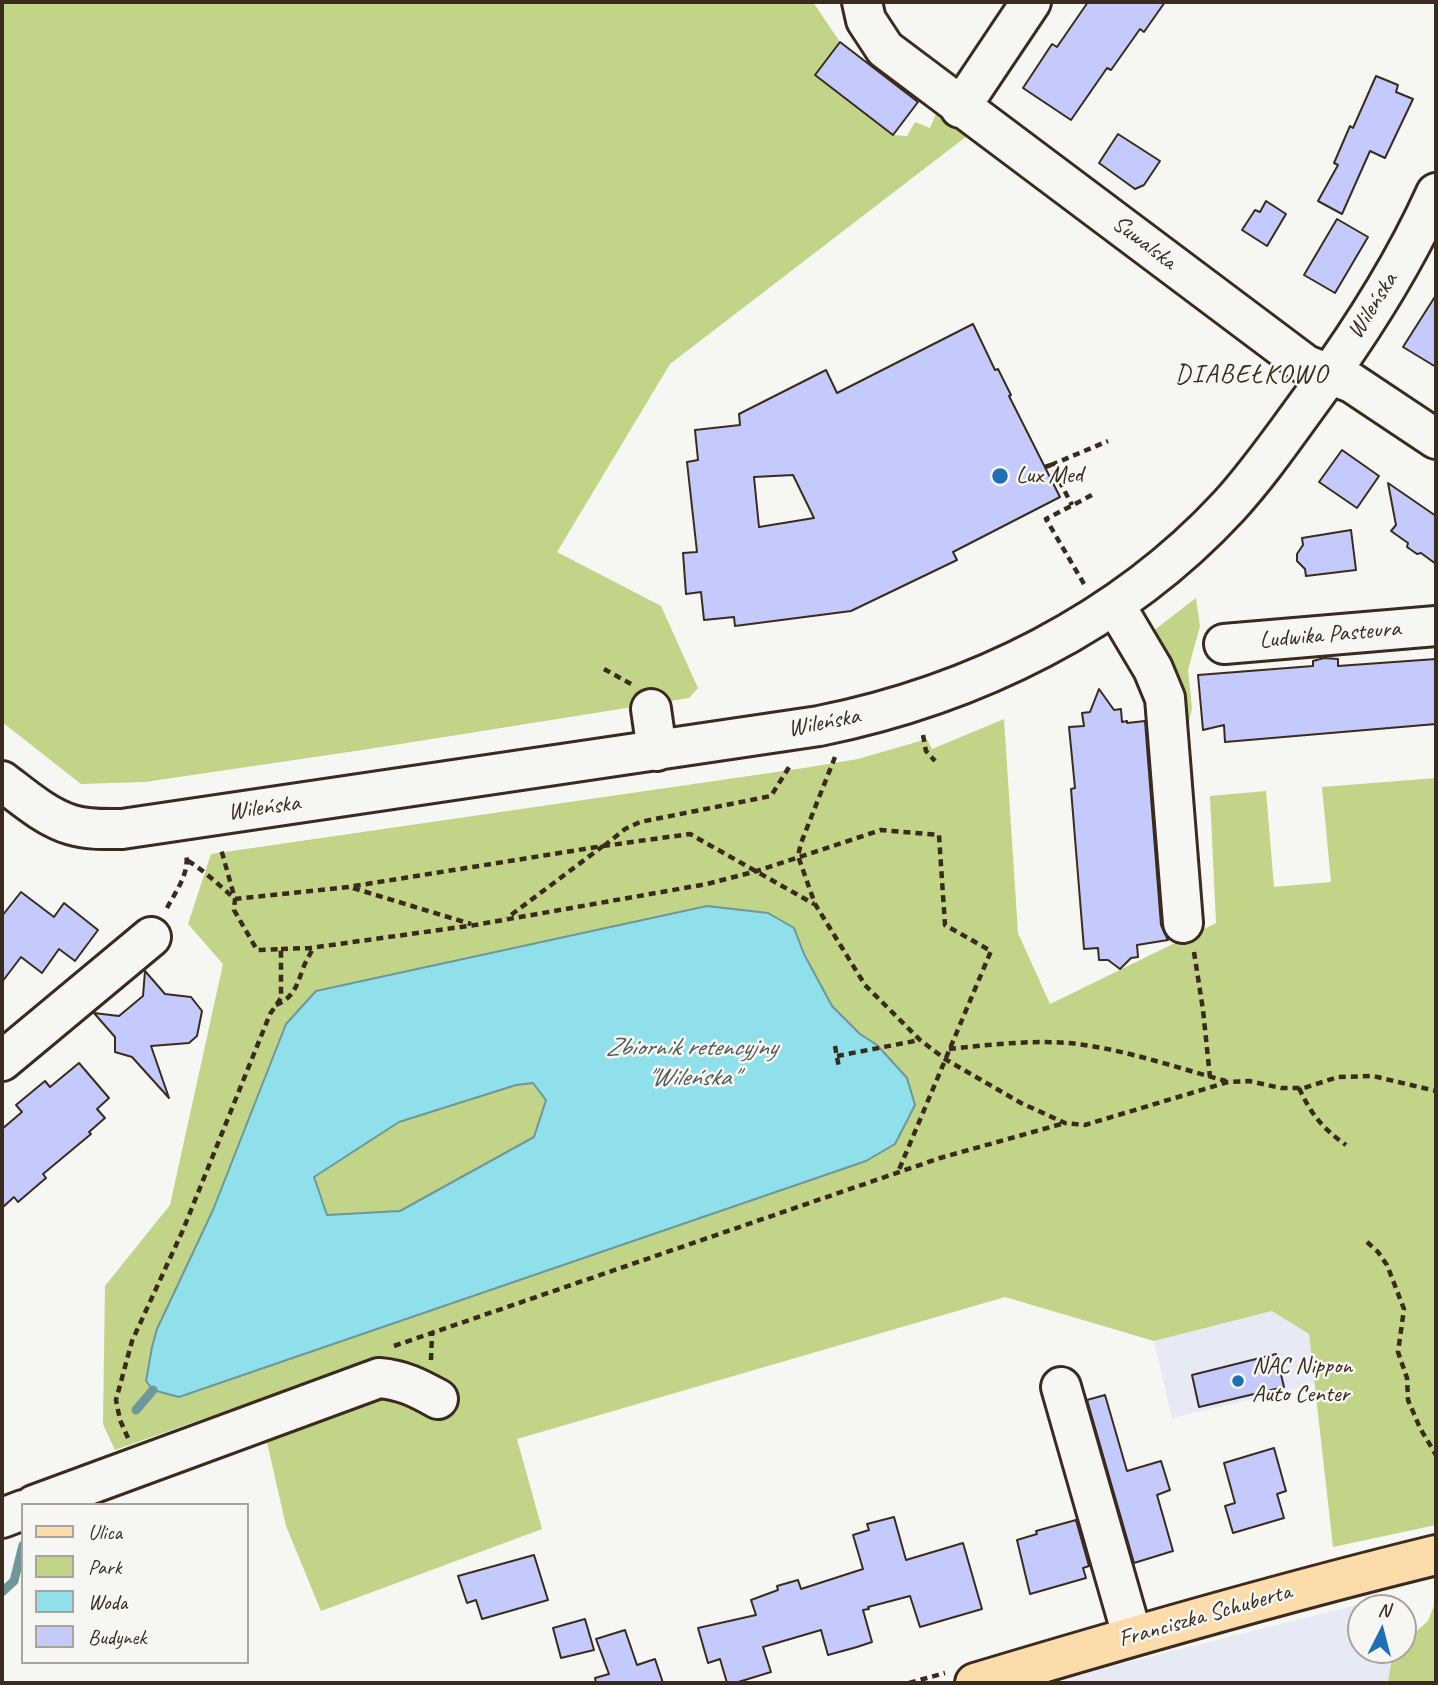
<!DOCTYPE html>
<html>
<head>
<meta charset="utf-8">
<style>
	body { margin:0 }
	#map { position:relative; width:1438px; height:1685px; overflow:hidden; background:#f6f6f2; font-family:Caveat,sans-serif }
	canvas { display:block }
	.frame { position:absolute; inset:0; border:4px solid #3b2a1e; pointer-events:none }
	.legend { position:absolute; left:21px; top:1503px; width:228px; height:161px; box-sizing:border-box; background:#f6f6f2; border:2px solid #aba49d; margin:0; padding:9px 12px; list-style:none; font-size:21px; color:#3b2a1e }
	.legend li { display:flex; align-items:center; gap:14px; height:35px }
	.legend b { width:35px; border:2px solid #aba49d }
	.north { position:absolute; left:1347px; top:1594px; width:70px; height:70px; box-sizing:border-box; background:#f6f6f2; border:2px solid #aba49d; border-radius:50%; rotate:6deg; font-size:19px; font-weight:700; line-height:28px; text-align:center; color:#3b2a1e }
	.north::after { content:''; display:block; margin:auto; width:24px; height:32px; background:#1f6fb2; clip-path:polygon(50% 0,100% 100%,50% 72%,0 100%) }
</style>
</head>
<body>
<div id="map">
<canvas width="1438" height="1685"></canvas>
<div class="frame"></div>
<ul class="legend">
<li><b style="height:9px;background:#fddcac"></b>Ulica</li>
<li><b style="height:19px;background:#c2d488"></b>Park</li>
<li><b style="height:19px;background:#90e0ec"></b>Woda</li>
<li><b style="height:19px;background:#c4cafc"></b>Budynek</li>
</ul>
<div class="north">N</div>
</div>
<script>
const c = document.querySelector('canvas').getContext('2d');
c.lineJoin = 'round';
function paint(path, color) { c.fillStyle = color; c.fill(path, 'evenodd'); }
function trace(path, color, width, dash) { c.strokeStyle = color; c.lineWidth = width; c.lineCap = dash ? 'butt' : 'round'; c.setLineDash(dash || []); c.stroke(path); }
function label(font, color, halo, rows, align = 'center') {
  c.font = font + ' Caveat,sans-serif'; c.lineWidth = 5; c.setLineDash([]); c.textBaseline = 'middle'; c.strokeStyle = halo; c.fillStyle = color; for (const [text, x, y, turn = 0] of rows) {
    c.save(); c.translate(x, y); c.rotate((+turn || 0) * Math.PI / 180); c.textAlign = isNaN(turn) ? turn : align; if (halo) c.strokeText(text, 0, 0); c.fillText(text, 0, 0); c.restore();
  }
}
const built = new Path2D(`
	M1272 1311 1309 1334 1315 1384 1172 1418 1154 1341Z
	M1356 1605 1361 1612V1650L1393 1651 1388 1683H1059L1101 1669Z`);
const green = new Path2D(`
	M2 2H813L840 42 815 76 893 135 907 136 915 122 930 128 936 114 967 136 670 364 557 552 661 606 698 688 689 698 369 749 145 782 81 784 2 722Z
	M1196 598 1200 626 1188 670 1192 708 1189 722 1182 727 1148 635Z
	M1004 719 1018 933 1050 1004 1216 923 1210 796 1266 791 1274 887 1331 882 1322 787 1436 778V1525L1333 1547 1309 1334 1272 1311 1154 1341 1005 1297 517 1439 542 1529 321 1611 286 1526 266 1438 271 1395 115 1450 103 1424 105 1286 170 1205 223 964 188 924 211 854 804 768 858 759 927 739 932 749Z
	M1436 1601V1683H1388L1393 1651 1403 1650V1643L1428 1621Z`);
const water = new Path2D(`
	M707 906 768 913 794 928 804 954 832 1006 860 1034 877 1045 907 1078 915 1105 895 1144 866 1161 179 1397 153 1390 146 1381 152 1347 157 1329 213 1210 286 1024 316 991ZM533 1083 546 1100 534 1137 400 1211 327 1215 314 1177 399 1122 516 1085Z`);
const stream = new Path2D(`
	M136 1410 153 1390
	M2 1592 14 1581 23 1545`);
const building = new Path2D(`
	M1088 2H1165L1144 32 1140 29 1111 70 1107 68 1071 120 1023 88 1052 44 1057 47Z
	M840 42 918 102 893 135 815 75Z
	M1376 76 1398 85 1396 92 1413 99 1385 158 1370 151 1342 214 1318 201 1338 165 1334 163 1350 126 1353 128Z
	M1118 134 1160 161 1144 185 1135 189 1099 163Z
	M1266 201 1286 214 1267 246 1242 230 1255 210 1260 212Z
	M1337 219 1368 237 1335 293 1304 275Z
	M1436 295V367L1403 347Z
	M973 324 995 370 998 369 1011 395 1009 396 1060 497 953 552 957 560 851 611 735 626 734 617 704 620 701 592 686 594 683 553 697 552 687 462 698 460 695 430 740 425 739 414 826 370 837 393ZM793 475 814 518 759 527 754 477Z
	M1342 450 1379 476 1357 508 1319 482Z
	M1388 483 1436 516V564L1421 553 1417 554 1407 547 1408 543 1391 531 1396 525Z
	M1351 530 1356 570 1306 576 1305 569 1297 561V554L1303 545 1302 538Z
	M1324 658 1338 659V666L1436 659V724L1225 742 1224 725 1203 730 1198 675 1313 666V661Z
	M1099 689 1114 710 1121 709 1122 722 1127 721V723L1145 721 1161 925 1168 940 1137 945 1138 957 1131 958 1120 969 1108 960H1099L1098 948 1084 949 1071 789 1075 788 1069 727 1084 726 1082 713 1090 712Z
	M21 892 54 917 64 903 98 930 75 961 59 949 42 973 21 957 2 982V916Z
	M145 971 165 994 191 997 202 1011 197 1036 189 1043 151 1046 169 1098 132 1057 115 1052V1037L94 1013 119 1016 143 996Z
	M79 1063 109 1098 97 1109 105 1118 89 1132 91 1134 43 1174 46 1178 18 1202 14 1197 2 1208V1129L22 1112 16 1105 45 1081 50 1087Z
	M1276 1354 1284 1387 1199 1407 1192 1375Z
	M1105 1395 1127 1471 1161 1461 1170 1490 1157 1495 1173 1551 1134 1563 1087 1400Z
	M1274 1448 1286 1491 1277 1494 1284 1518 1233 1533 1225 1506 1235 1503 1224 1463Z
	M894 1517 906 1560 963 1543 982 1609 920 1627 910 1596 868 1607 869 1609 863 1610 872 1642 857 1647 828 1655 821 1630 763 1647 771 1672 735 1683H727L720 1659 708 1663 698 1628 756 1615 751 1600 778 1590 777 1586 798 1580 801 1589 863 1569 853 1535 869 1530 867 1524Z
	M1076 1520 1089 1566 1083 1568 1086 1578 1030 1594 1017 1540 1037 1534 1036 1531Z
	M534 1555 548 1600 482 1619 476 1600 467 1603 458 1576Z
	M585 1619 594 1650 561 1658 553 1628Z
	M625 1630 637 1665 655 1659 663 1683H596L595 1678 609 1674 596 1639Z`);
const path = new Path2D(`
	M1051 465 1108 441
	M1045 467 1051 465 1072 505
	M1084 584 1046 519 1094 494
	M604 669 631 684
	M923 735 926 751 935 761
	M835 757 801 843 798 856 815 904 865 985 920 1040 945 1059 1021 1103 1065 1123 1085 1125 1228 1082 1249 1081 1281 1088H1304L1338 1077 1373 1076 1436 1091
	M603 846 690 834 814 904
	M604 846 625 829 640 822 771 796 791 764
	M188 861C205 871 220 886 235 899L348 887 603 846 507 918
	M353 888 471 924
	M167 908C176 891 190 873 186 853
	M281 949 310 948 475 925 707 884 757 871 881 830 939 835 945 925 991 951 898 1172
	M1194 952 1203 1010 1210 1077
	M276 1005C294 997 296 987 303 969 305 962 310 955 313 948
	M835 1046 839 1068
	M949 1049C988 1045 1028 1040 1068 1043 1121 1048 1174 1067 1226 1081
	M837 1056 920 1040
	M1299 1088C1311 1114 1322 1128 1346 1145
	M1367 1242 1378 1252 1387 1265 1404 1309 1398 1352 1407 1378 1408 1400 1420 1428 1436 1455
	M394 1346 940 1158 1065 1123
	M431 1360 432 1333
	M128 1438 120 1420 116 1400 132 1341 183 1230 270 1014 281 998V949L257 950 234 910 235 899 221 849
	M909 1683 945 1673`);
const minor = new Path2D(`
	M862 2 866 20 885 49 1306 365 1352 383 1436 439
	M960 108 1031 2
	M1115 605 1153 669 1165 698 1183 923
	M1224 644 1436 626
	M651 709 657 751
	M2 781C23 797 47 818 72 825 89 830 106 829 122 829L819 726C973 695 1121 623 1229 506 1261 471 1288 431 1316 393 1362 330 1404 264 1436 193
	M2 1061 151 937
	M1061 1387 1132 1635
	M34 1505 379 1378C403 1380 418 1388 438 1399
	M2 1518 23 1510`);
const major = new Path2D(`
	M975 1683C1128 1637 1281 1593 1436 1555`);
const markers = [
	[1000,476,9,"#1f6fb2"],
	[1238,1381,7,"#1f6fb2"]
];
const streetNames = [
	["Suwalska",1144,243,37],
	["Wileńska",1373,306,-58],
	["Ludwika Pasteura",1330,635,-5],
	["Wileńska",824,723,-11],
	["Wileńska",264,808,-8],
	["Franciszka Schuberta",1205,1616,-16]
];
const poiNames = [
	["Lux Med",1016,476],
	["NAC Nippon",1252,1367],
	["Auto Center",1252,1395]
];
const neighbourhoodNames = [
	["DIABEŁKOWO",1252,375]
];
const waterNames = [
	["Zbiornik retencyjny",691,1048],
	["\"Wileńska\"",691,1078]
];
paint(built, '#e7e9f5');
paint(green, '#c2d488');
paint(water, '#90e0ec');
trace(water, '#6e979a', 2);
trace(stream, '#6e979a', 9);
paint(building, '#c4cafc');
trace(building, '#3b2a1e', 2);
trace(minor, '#3b2a1e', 44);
trace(major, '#3b2a1e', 44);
trace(path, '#3b2a1e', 4.5, [7, 5]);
trace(minor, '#f6f6f2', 38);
trace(major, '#fddcac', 38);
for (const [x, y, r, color] of markers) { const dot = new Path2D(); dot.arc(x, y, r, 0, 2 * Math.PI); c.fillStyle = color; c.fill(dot); trace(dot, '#f6f6f2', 2.5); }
label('24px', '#3b2a1e', '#f6f6f2', streetNames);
label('24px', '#3b2a1e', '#f6f6f2', poiNames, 'left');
c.letterSpacing = '2px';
label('26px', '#3b2a1e', '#f6f6f2', neighbourhoodNames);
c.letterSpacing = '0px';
label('italic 26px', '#505852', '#f6f6f2', waterNames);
</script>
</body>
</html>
